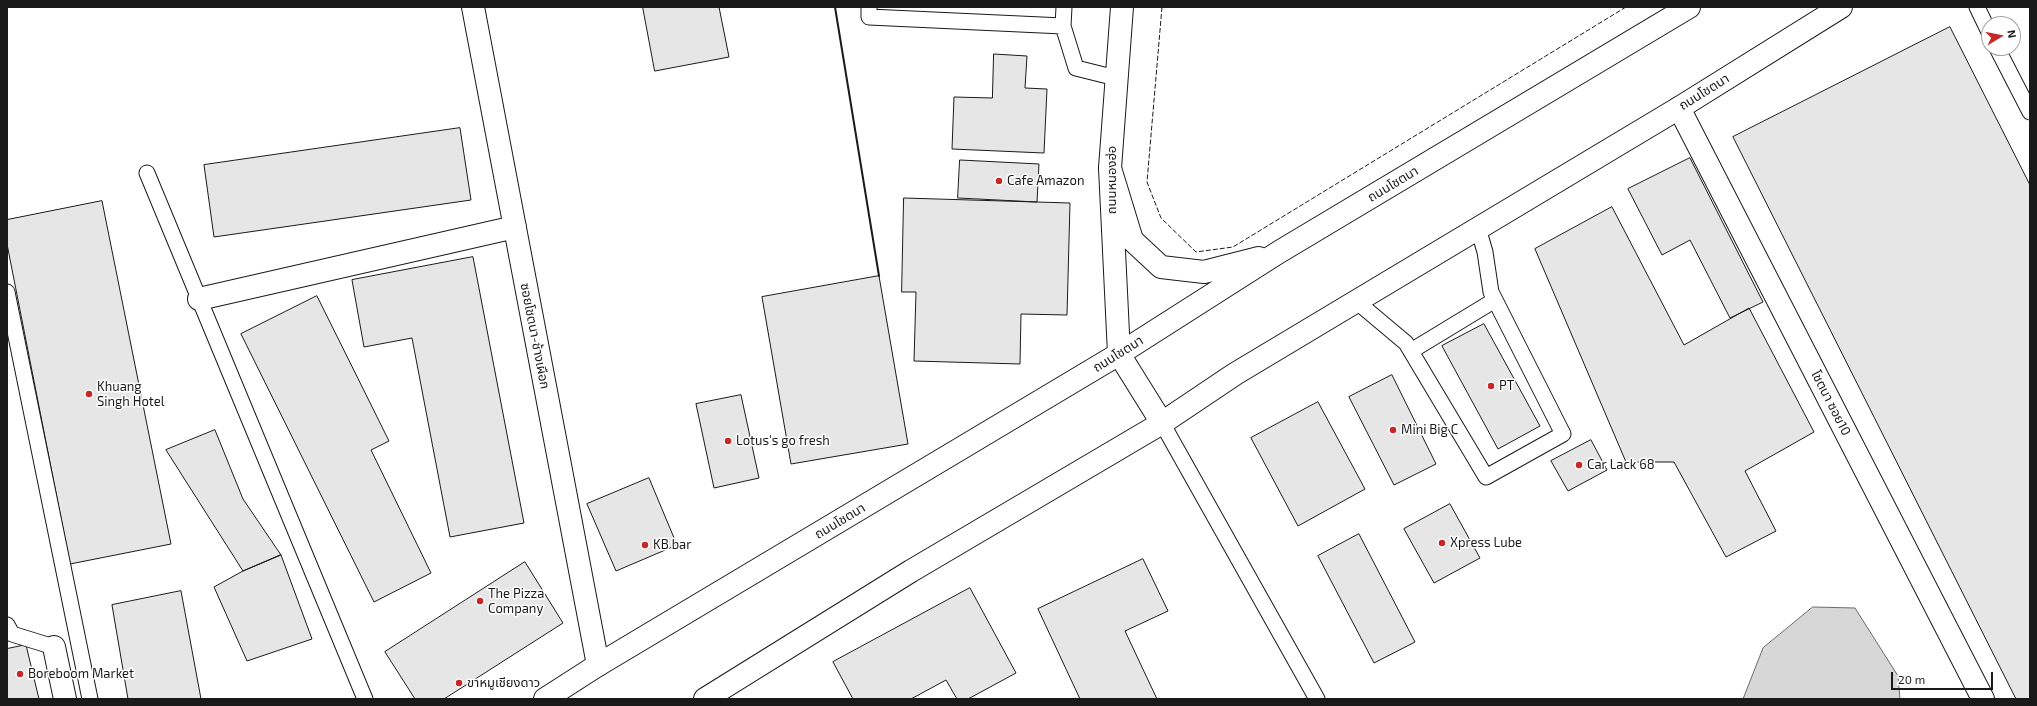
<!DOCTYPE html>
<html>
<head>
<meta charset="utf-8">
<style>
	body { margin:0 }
	#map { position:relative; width:2037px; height:706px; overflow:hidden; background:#fff; font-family:"Exo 2",sans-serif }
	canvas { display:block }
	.frame { position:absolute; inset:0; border:8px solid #1a1a1a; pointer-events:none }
	.north { position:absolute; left:1981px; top:16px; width:40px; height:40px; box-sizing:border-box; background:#fff; border:1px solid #a3a3a3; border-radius:50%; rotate:80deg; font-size:11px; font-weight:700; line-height:16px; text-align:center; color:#1a1a1a }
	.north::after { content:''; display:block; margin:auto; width:14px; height:18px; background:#c62828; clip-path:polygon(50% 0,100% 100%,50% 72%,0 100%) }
	.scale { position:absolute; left:1891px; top:672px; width:102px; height:18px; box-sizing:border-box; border:2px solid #1a1a1a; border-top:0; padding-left:5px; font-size:12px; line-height:14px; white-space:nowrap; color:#1a1a1a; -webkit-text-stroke:3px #fff; paint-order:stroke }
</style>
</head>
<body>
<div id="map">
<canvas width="2037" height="706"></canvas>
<div class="frame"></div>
<div class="north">N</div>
<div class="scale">20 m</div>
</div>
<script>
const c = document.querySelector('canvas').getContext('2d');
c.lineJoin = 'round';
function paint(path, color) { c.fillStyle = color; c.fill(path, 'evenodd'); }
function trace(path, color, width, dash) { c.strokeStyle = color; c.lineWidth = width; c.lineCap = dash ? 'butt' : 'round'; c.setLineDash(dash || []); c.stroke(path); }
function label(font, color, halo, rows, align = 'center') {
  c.font = font + ' "Exo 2","Noto Sans Thai",sans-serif'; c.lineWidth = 3; c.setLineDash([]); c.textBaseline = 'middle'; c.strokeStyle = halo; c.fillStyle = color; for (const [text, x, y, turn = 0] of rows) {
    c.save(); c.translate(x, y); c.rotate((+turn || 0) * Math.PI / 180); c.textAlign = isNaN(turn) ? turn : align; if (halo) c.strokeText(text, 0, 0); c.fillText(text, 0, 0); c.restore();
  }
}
const water = new Path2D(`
	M1813 607 1855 608 1898 676 1900 699H1743L1763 648Z`);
const building = new Path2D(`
	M643 7H719L729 57 655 71Z
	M1950 27 2030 185V699H2016L1733 137Z
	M994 54 1027 56 1025 88 1047 89 1044 153 952 149 954 97 992 98Z
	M460 128 471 200 214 237 204 165Z
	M1690 158 1763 302 1730 318 1690 240 1662 255 1628 189Z
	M960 160 1039 164 1037 202 958 198Z
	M904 198 1070 203 1067 315 1021 314 1020 364 914 361 916 292H902Z
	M102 201 171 544 70 564 7 244V220Z
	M1612 207 1684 345 1749 308 1814 432 1745 471 1776 531 1726 557 1674 462H1626L1535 249Z
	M473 257 524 523 450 537 412 338 364 347 352 280Z
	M879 276 908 444 791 464 762 297Z
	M317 296 389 441 371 450 431 573 374 602 241 334Z
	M1484 324 1540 426 1498 449 1442 346Z
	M1392 375 1436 464 1394 485 1349 397Z
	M741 395 759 478 714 488 696 404Z
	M1318 402 1365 489 1298 526 1251 438Z
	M215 430 243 499 281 555 243 571 166 450Z
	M1591 440 1607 470 1568 491 1551 461Z
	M649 478 677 545 616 571 587 504Z
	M1450 504 1480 558 1434 583 1404 529Z
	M1359 534 1415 642 1374 663 1318 556Z
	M281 555 312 639 247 661 214 587 243 571Z
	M1143 559 1168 611 1125 631 1157 699H1080L1038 609Z
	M525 562 563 623 444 699H415L385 652Z
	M970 588 1016 673 968 699H957L946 680 911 699H853L833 662Z
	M181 591 201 699H128L112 605Z
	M26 645 39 699H7V649Z`);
const lane = new Path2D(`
	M869 7V17L1063 26
	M1064 7 1063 26 1076 68 1116 78
	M1977 7 1989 32
	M1997 48 2030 112
	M147 173 365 699
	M7 292 90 699
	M1356 301 1406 343 1486 477 1563 434 1491 292 1485 252 1478 228
	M1411 351 1495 300
	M1162 423 1317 699
	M7 625 12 634 54 647`);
const street = new Path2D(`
	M473 7 598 665
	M1679 108 1983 699
	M199 299 515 227
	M54 647 65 699`);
const secondary = new Path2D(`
	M1119 354 1110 168 1122 7`);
const primary = new Path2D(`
	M1110 168 1132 240 1161 267 1204 272 1259 258
	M1119 354 1162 423
	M545 699 598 665 1119 354 1279 252 1689 7
	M705 699 911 571 1162 423 1235 374 1679 108 1841 7`);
const fence = new Path2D(`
	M1162 7 1147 182 1161 218 1196 252 1233 247 1626 7`);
const wall = new Path2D(`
	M835 7 879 276`);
const markers = [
	[999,181,4,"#c62828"],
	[1491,386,4,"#c62828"],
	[89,394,4,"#c62828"],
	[1393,430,4,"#c62828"],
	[728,441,4,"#c62828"],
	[1579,465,4,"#c62828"],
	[1442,543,4,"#c62828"],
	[645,545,4,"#c62828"],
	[480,601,4,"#c62828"],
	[20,674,4,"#c62828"],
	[459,683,4,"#c62828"]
];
const streetNames = [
	["ถนนโชตนา",1704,92,-32],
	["ถนนหนองฮ่อ",1112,180,-90],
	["ถนนโชตนา",1393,184,-31],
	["ซอยโชตนา-ช้างเผือก",535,336,79],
	["ถนนโชตนา",1118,354,-32],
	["โชตนา ซอย10",1831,403,63],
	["ถนนโชตนา",840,521,-31]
];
const poiNames = [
	["Cafe Amazon",1007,181],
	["PT",1499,386],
	["Khuang",97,387],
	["Singh Hotel",97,402],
	["Mini Big C",1401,430],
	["Lotus's go fresh",736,441],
	["Car Lack 68",1587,465],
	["Xpress Lube",1450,543],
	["KB bar",653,545],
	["The Pizza",488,594],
	["Company",488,609],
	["Boreboom Market",28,674],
	["ขาหมูเชียงดาว",467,683]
];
paint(water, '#d7d7d7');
trace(water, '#6a6a6a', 1);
paint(building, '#e6e6e6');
trace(building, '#1a1a1a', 1);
trace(lane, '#1a1a1a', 17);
trace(street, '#1a1a1a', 24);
trace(secondary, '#1a1a1a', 24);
trace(primary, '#1a1a1a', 24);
trace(lane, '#fff', 15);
trace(street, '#fff', 22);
trace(secondary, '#fff', 22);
trace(primary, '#fff', 22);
trace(fence, '#1a1a1a', 1, [5, 2]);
trace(wall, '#1a1a1a', 2);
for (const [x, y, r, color] of markers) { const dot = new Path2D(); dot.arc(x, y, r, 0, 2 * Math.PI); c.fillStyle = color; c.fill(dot); trace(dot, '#fff', 1.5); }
label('13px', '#1a1a1a', '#fff', streetNames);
label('13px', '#1a1a1a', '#fff', poiNames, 'left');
</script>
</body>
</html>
